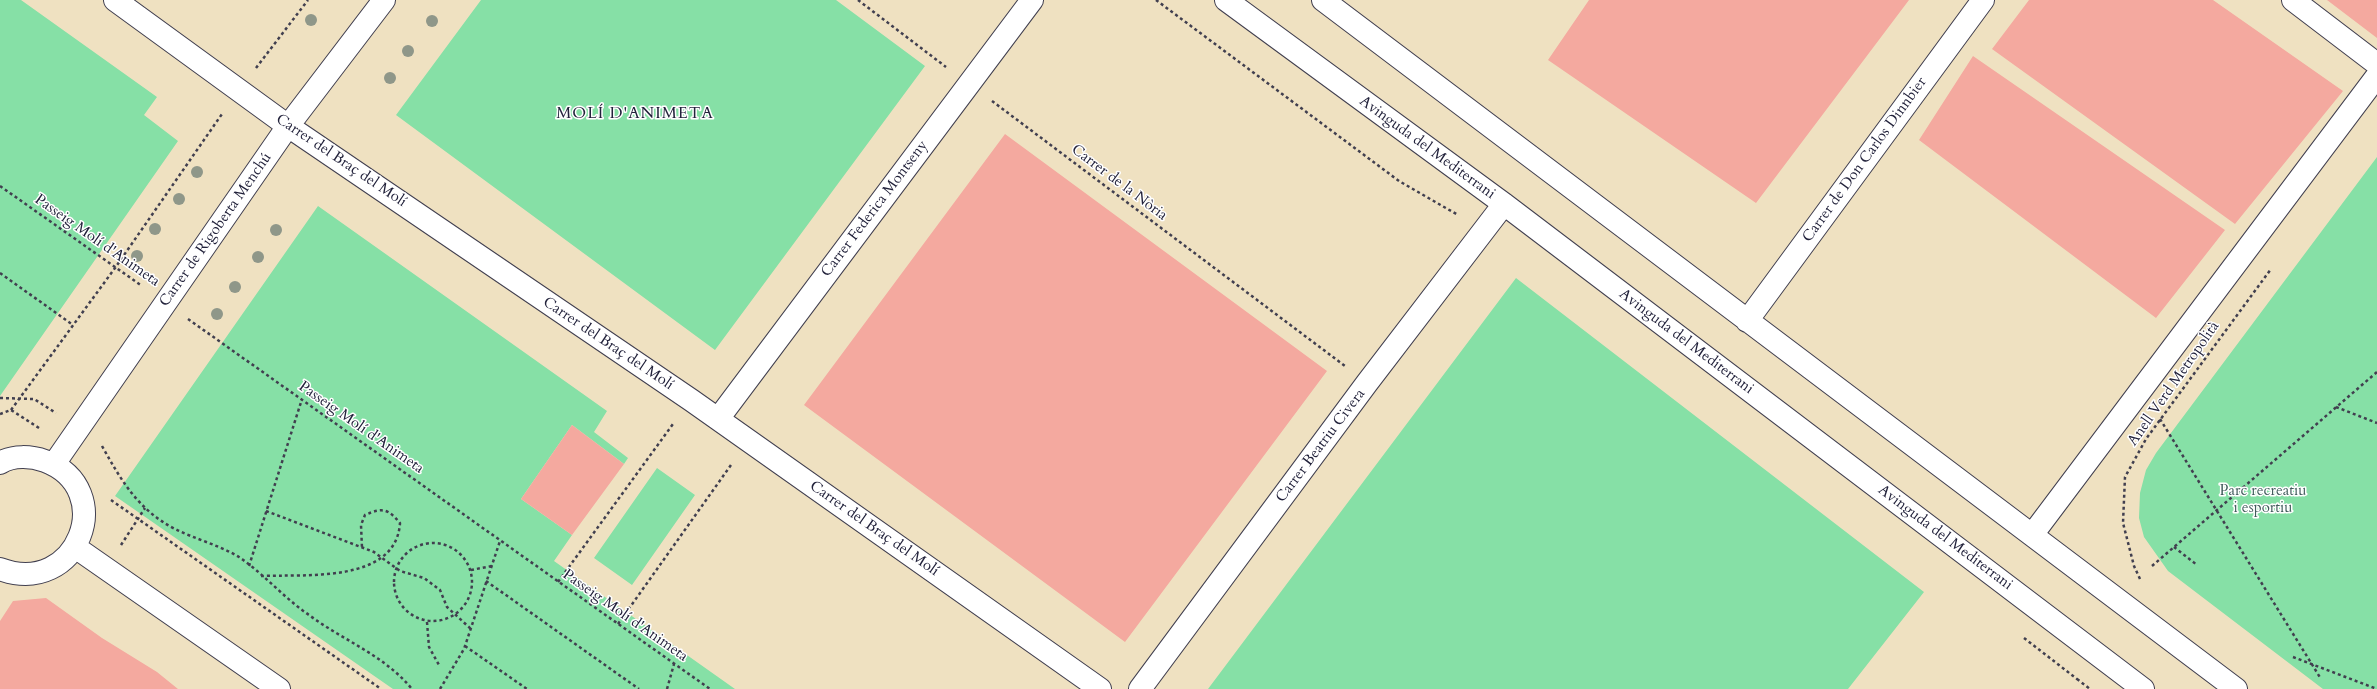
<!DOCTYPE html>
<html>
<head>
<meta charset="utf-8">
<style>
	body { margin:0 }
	canvas { display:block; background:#efe1c1 }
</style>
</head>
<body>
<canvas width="2377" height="689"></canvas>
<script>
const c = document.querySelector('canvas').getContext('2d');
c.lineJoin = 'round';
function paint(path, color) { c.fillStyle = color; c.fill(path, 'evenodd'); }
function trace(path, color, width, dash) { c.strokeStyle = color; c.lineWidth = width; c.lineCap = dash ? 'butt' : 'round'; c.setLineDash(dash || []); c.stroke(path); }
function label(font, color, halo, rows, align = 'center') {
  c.font = font + ' Cardo,serif'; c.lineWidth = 3; c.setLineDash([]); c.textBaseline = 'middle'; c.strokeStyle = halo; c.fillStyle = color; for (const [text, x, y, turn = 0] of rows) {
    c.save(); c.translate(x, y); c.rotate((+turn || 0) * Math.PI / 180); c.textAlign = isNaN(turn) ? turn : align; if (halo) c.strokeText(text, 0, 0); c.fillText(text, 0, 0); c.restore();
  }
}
const green = new Path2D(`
	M0 0H21L157 97 144 115 178 141 0 396Z
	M481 0H836L925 66 715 350 396 115Z
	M2377 157V689H2323L2168 571 2144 537 2139 518 2140 493 2146 470 2156 453Z
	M318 206 607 411 594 432 628 458 624 464 572 425 521 499 572 535 554 561 735 689H393L115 496Z
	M1516 278 1924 592 1848 689H1208Z
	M657 468 695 495 632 585 594 558Z`);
const building = new Path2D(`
	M1589 0H1909L1756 203 1548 60Z
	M2029 0H2213L2343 91 2235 224 1992 49Z
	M2327 0H2377V38Z
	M1973 56 2225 230 2156 318 1919 140Z
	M1005 134 1327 371 1125 642 804 405Z
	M572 425 624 464 572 535 521 499Z
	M46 598 102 638 157 672 178 689H0V621L13 601Z`);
const path = new Path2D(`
	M858 0 946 67
	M1156 0 1399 181 1458 215
	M256 68 308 0
	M992 101 1345 366
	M0 186 142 286
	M0 273 73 325
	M188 319 710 689
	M0 398 34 399 56 413
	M2336 407 2377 423
	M11 410 115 268 222 114
	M0 414 11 410 39 428
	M2160 419 2321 679
	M102 446C121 480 138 510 175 529 195 539 219 545 239 557 264 574 284 598 309 615 344 641 384 655 412 689
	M111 500 381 689
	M266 511 374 552 400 571 424 578 440 590 447 607 471 629
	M394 582a39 39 0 1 1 78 0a39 39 0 1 1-78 0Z
	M121 545 145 508
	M2174 547 2197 565
	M249 566 302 399
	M2152 566 2377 372
	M471 570 492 566
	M261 576C304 574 396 584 400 523 388 509 383 507 365 515L361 525 362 548
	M2140 579 2134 566 2123 523 2125 477 2146 439 2271 269
	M486 581 639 689
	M558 582 673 424
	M427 622 429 647 439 665
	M618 624 731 465
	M2024 638 2077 679
	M465 646 527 689
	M2293 657 2377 689
	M2077 679 2090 689
	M440 689 464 649 500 541
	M667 689 674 664`);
const minor = new Path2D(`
	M115 0 288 126 691 400 1100 689
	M1226 0 1504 204 2143 689
	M1323 0 2236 689
	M2293 0 2377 64
	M1747 321 1983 0
	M718 419 1032 0
	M0 463C13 455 31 456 45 461 119 489 78 598 0 569
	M54 464 288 126 384 0
	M2032 535 2377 76
	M75 547 279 689
	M1140 689 1367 383 1504 204`);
const trees = [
	[311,20],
	[432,21],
	[408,51],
	[390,78],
	[197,172],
	[179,199],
	[155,229],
	[276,230],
	[137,256],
	[258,257],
	[235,287],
	[217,314]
];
const streetNames = [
	["Avinguda del Mediterrani",1427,148,36],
	["Carrer de Don Carlos Dinnbier",1865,160,-54],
	["Carrer del Braç del Molí",341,161,34],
	["Carrer de la Nòria",1119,183,37],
	["Carrer Federica Montseny",875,209,-53],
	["Carrer de Rigoberta Menchú",216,230,-55],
	["Passeig Molí d'Animeta",97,241,35],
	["Avinguda del Mediterrani",1686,342,37],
	["Carrer del Braç del Molí",608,344,34],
	["Anell Verd Metropolità",2174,384,-55],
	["Passeig Molí d'Animeta",361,428,35],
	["Carrer Beatriu Civera",1321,446,-53],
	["Carrer del Braç del Molí",874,529,35],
	["Avinguda del Mediterrani",1945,538,37],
	["Passeig Molí d'Animeta",625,616,35]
];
const parkNames = [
	["Parc recreatiu",2263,492],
	["i esportiu",2263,509]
];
const neighbourhoodNames = [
	["MOLÍ D'ANIMETA",635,114]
];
paint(green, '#86e0a6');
paint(building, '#f4a99f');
trace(minor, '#413f4f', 24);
trace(path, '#413f4f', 2.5, [3, 3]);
trace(minor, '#fff', 22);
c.fillStyle = '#8f9789';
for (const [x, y] of trees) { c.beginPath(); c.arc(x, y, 6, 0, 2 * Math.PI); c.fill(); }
label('15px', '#22223b', '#fff', streetNames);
label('15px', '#405b5b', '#fff', parkNames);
c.letterSpacing = '1px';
label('16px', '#22223b', '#fff', neighbourhoodNames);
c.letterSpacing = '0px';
</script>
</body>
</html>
